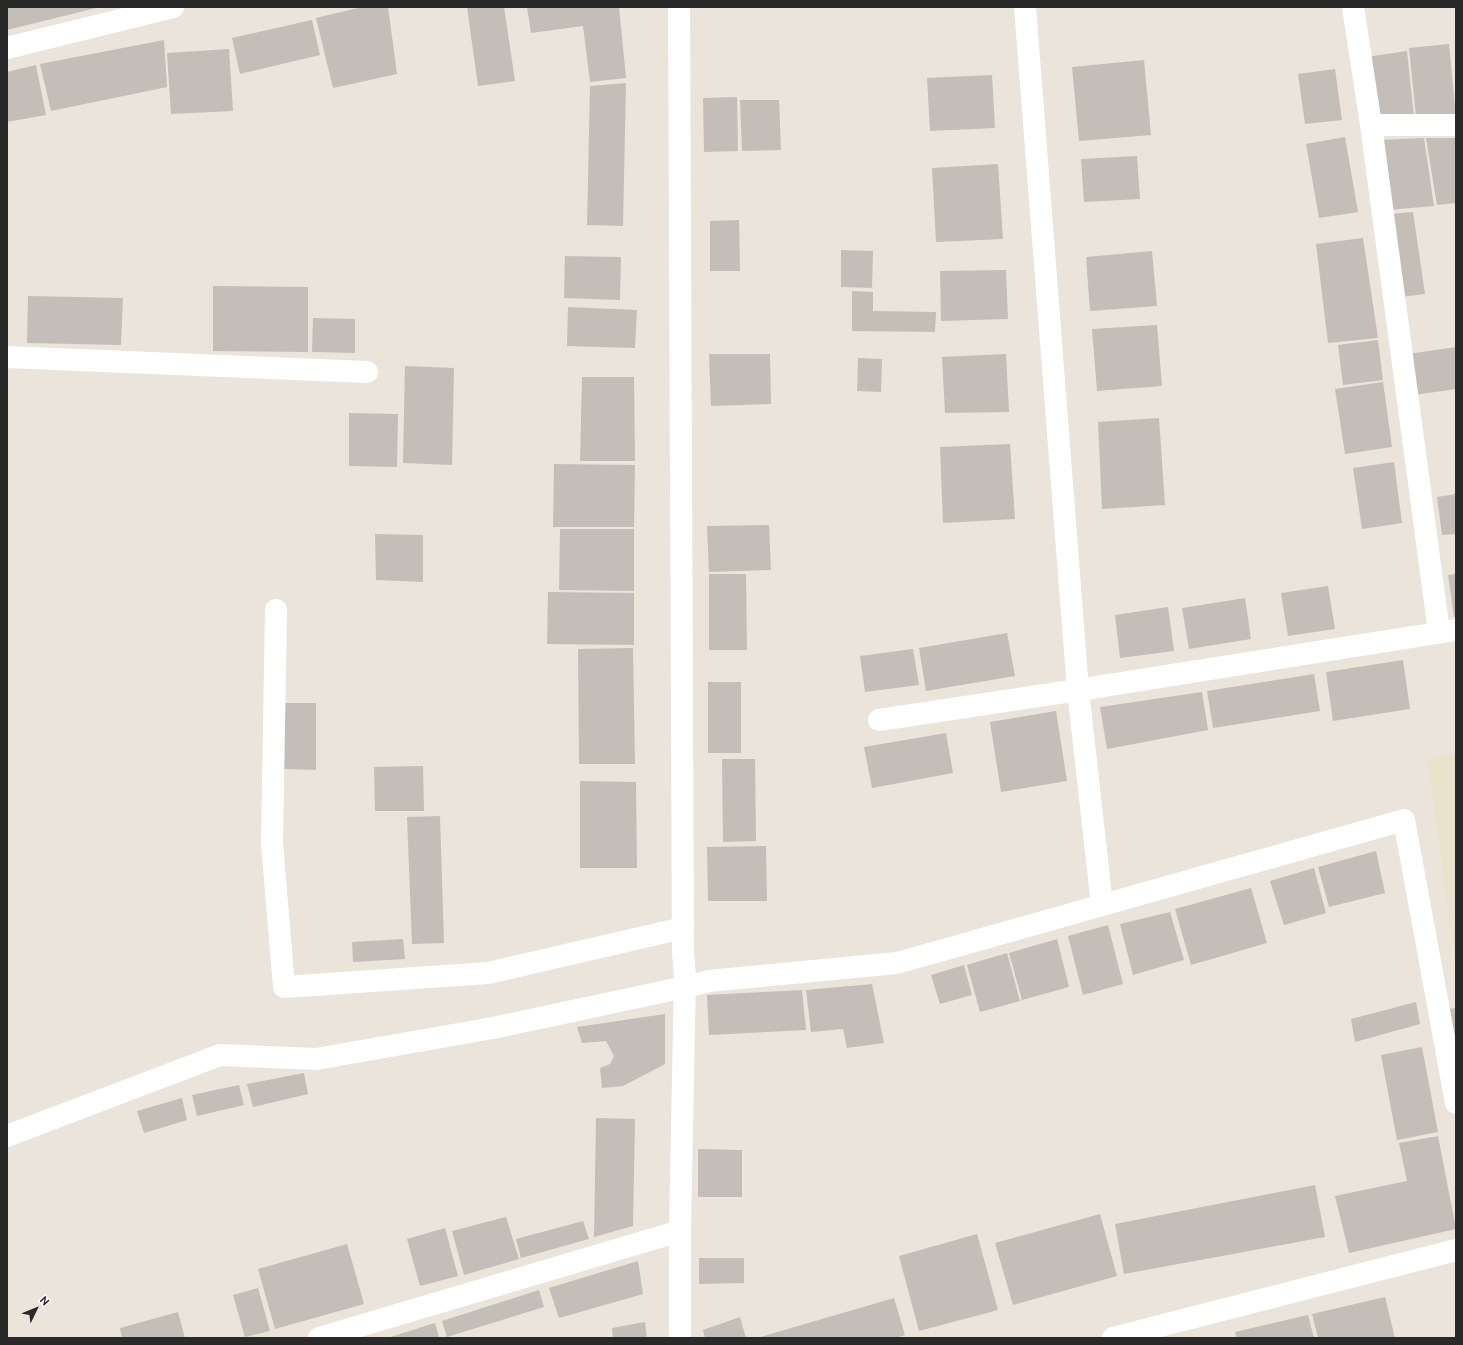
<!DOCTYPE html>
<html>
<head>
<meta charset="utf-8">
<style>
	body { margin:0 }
	#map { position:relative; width:1463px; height:1345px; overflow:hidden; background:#eae4db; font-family:Ubuntu,sans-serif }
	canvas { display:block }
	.frame { position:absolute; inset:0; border:8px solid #292929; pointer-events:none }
	.north { position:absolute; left:16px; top:1289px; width:40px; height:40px; -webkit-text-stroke:3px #fff; paint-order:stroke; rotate:47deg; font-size:11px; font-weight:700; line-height:16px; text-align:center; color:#292929 }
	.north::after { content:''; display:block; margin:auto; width:14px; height:18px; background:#292929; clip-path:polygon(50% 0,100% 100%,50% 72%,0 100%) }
</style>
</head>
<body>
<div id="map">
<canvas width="1463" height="1345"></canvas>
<div class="frame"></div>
<div class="north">N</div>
</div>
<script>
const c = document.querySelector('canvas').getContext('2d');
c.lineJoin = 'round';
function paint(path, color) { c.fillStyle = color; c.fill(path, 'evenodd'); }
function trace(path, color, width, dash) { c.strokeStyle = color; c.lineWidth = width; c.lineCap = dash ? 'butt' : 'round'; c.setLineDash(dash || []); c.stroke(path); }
const education = new Path2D(`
	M1456 753V970L1428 759Z`);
const building = new Path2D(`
	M7 7H96V8L7 30Z
	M362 7H388L397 74 333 88 316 18Z
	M467 7H504L515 81 478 86Z
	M527 7H619L626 78 590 82 583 26 531 33Z
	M312 20 320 55 240 74 232 38Z
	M164 40 167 87 51 111 40 64Z
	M1449 44 1456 117H1416L1409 48Z
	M229 49 233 111 171 114 167 53Z
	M1407 51 1414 117H1375L1366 57Z
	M1144 60 1151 135 1079 141 1072 67Z
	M36 65 46 115 7 122V72Z
	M1335 69 1342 120 1305 124 1298 74Z
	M992 75 995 128 930 131 927 78Z
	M626 83 623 226 587 225 590 86Z
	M737 97 738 151 704 152 703 98Z
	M740 100H779L781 150 742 151Z
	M1345 137 1358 212 1319 218 1306 144Z
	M1424 138 1434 206 1388 210 1379 140Z
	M1426 138H1456V203L1437 205Z
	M1137 156 1140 199 1084 202 1081 159Z
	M998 164 1003 239 936 242 932 168Z
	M1413 212 1425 294 1401 297 1389 214Z
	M739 220 740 271H710V221Z
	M1363 238 1378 338 1328 343 1316 244Z
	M841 250 873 251 872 288 841 287Z
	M1152 251 1157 306 1090 311 1086 257Z
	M565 256 621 257 620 300 564 298Z
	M1006 270 1008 319 941 321 940 271Z
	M213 286 308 287V352L213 351Z
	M852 291 873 292V311L936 312 935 332 852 331Z
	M28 296 123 298 121 345 27 343Z
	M568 307 637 310 635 348 567 346Z
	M313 318 355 319V353L312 352Z
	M1157 325 1162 386 1097 391 1092 329Z
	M1378 340 1383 380 1343 385 1338 345Z
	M1456 347V389L1414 395 1408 354Z
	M709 354H770L771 404 711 406Z
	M1006 354 1009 412 945 413 942 357Z
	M858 358 882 359 881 392 857 391Z
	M405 366 454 368 452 465 403 463Z
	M582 377H634L635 461H580Z
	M1383 382 1392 447 1345 454 1335 389Z
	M349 413 398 414 397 467 349 466Z
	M1159 418 1165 505 1102 509 1098 422Z
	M1010 444 1015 519 943 523 940 447Z
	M1394 462 1402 523 1362 529 1353 468Z
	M554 464 635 465 634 527H553Z
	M1456 494V534L1442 535 1437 497Z
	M769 525 771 570 709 572 707 526Z
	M560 529H634V591L559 590Z
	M375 534 423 535V582L376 580Z
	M709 574H746L747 650H709Z
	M1456 574V617H1454L1448 575Z
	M1328 586 1335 629 1288 636 1281 593Z
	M548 592 634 593V645L547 644Z
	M1245 598 1251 639 1189 649 1182 608Z
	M1168 607 1174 651 1120 658 1115 615Z
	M1007 633 1015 676 926 691 919 648Z
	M633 648 635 764H579L578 649Z
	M913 649 919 685 865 692 860 656Z
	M1403 660 1410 709 1333 721 1326 672Z
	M1314 674 1320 711 1213 728 1207 691Z
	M708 682H741V753H708Z
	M1202 692 1208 730 1107 749 1100 707Z
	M284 703H316V770L284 769Z
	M1056 711 1067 781 1001 792 990 722Z
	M946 733 953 773 872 788 864 747Z
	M722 759H755L756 841 723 842Z
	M423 766 424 811H375L374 767Z
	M580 781 636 782 637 868H580Z
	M440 816 444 943 412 944 407 817Z
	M766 846 767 901H708L707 847Z
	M1376 851 1385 893 1329 907 1318 867Z
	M1314 868 1326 913 1284 925 1270 881Z
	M1251 888 1267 943 1191 965 1175 909Z
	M1170 912 1184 960 1133 975 1120 924Z
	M1108 925 1123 984 1083 995 1068 936Z
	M403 939 405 959 353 962 352 942Z
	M1057 939 1069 987 1022 1000 1009 953Z
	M1007 953 1020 1001 980 1012 967 965Z
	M964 965 972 995 940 1004 931 975Z
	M872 984 884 1043 847 1048 843 1029 811 1032 806 990Z
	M802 990 806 1030 709 1035 707 995Z
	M1416 1002 1420 1024 1355 1042 1351 1019Z
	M1456 1008V1047L1449 1009Z
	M665 1014V1064L623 1086 602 1088 600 1068 610 1064 614 1056 606 1041 582 1043 577 1027Z
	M1422 1047 1438 1132 1397 1140 1381 1055Z
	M304 1073 308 1094 253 1107 247 1084Z
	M239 1085 244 1105 197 1116 192 1095Z
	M182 1098 187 1120 144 1133 137 1111Z
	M596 1118 635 1119 633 1226 594 1237Z
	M1438 1136 1456 1229 1349 1253 1335 1196 1407 1181 1399 1143Z
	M698 1149 742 1150V1197H698Z
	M1315 1185 1325 1237 1124 1274 1115 1224Z
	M1100 1214 1117 1276 1013 1305 995 1243Z
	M506 1217 519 1259 464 1275 452 1231Z
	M583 1221 589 1239 521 1258 516 1239Z
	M445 1228 458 1276 420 1286 407 1239Z
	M977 1234 998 1310 919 1331 899 1256Z
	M347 1244 364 1304 275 1329 258 1269Z
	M699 1258H744V1283L699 1284Z
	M638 1261 643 1294 559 1318 549 1288Z
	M258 1288 270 1331 245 1337 233 1295Z
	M539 1290 544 1307 447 1337 442 1321Z
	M1385 1297 1395 1338H1318L1312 1314Z
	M894 1298 905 1335 896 1338H757Z
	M178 1312 185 1338H122L120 1328Z
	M1308 1315 1314 1338H1237L1235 1332Z
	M740 1317 746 1338H705L703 1330Z
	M645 1322 647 1338H613L612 1328Z
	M435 1323 439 1337 387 1338Z`);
const street = new Path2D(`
	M679 7 683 952 685 976 680 1231V1338
	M1025 7 1078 690 1102 905
	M1353 7 1371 125 1439 632
	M7 48 173 7
	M1371 125H1456
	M7 357 367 372
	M276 610 272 843 284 987 488 973 683 928
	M879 720 1078 690 1456 630
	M7 1136 220 1055 316 1059 493 1028 685 987 709 981 897 963 1404 820 1456 1103
	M319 1338 680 1231
	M1113 1338 1456 1250`);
paint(education, '#ebe2cb');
paint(building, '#c3beb7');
trace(street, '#fff', 22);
</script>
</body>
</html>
